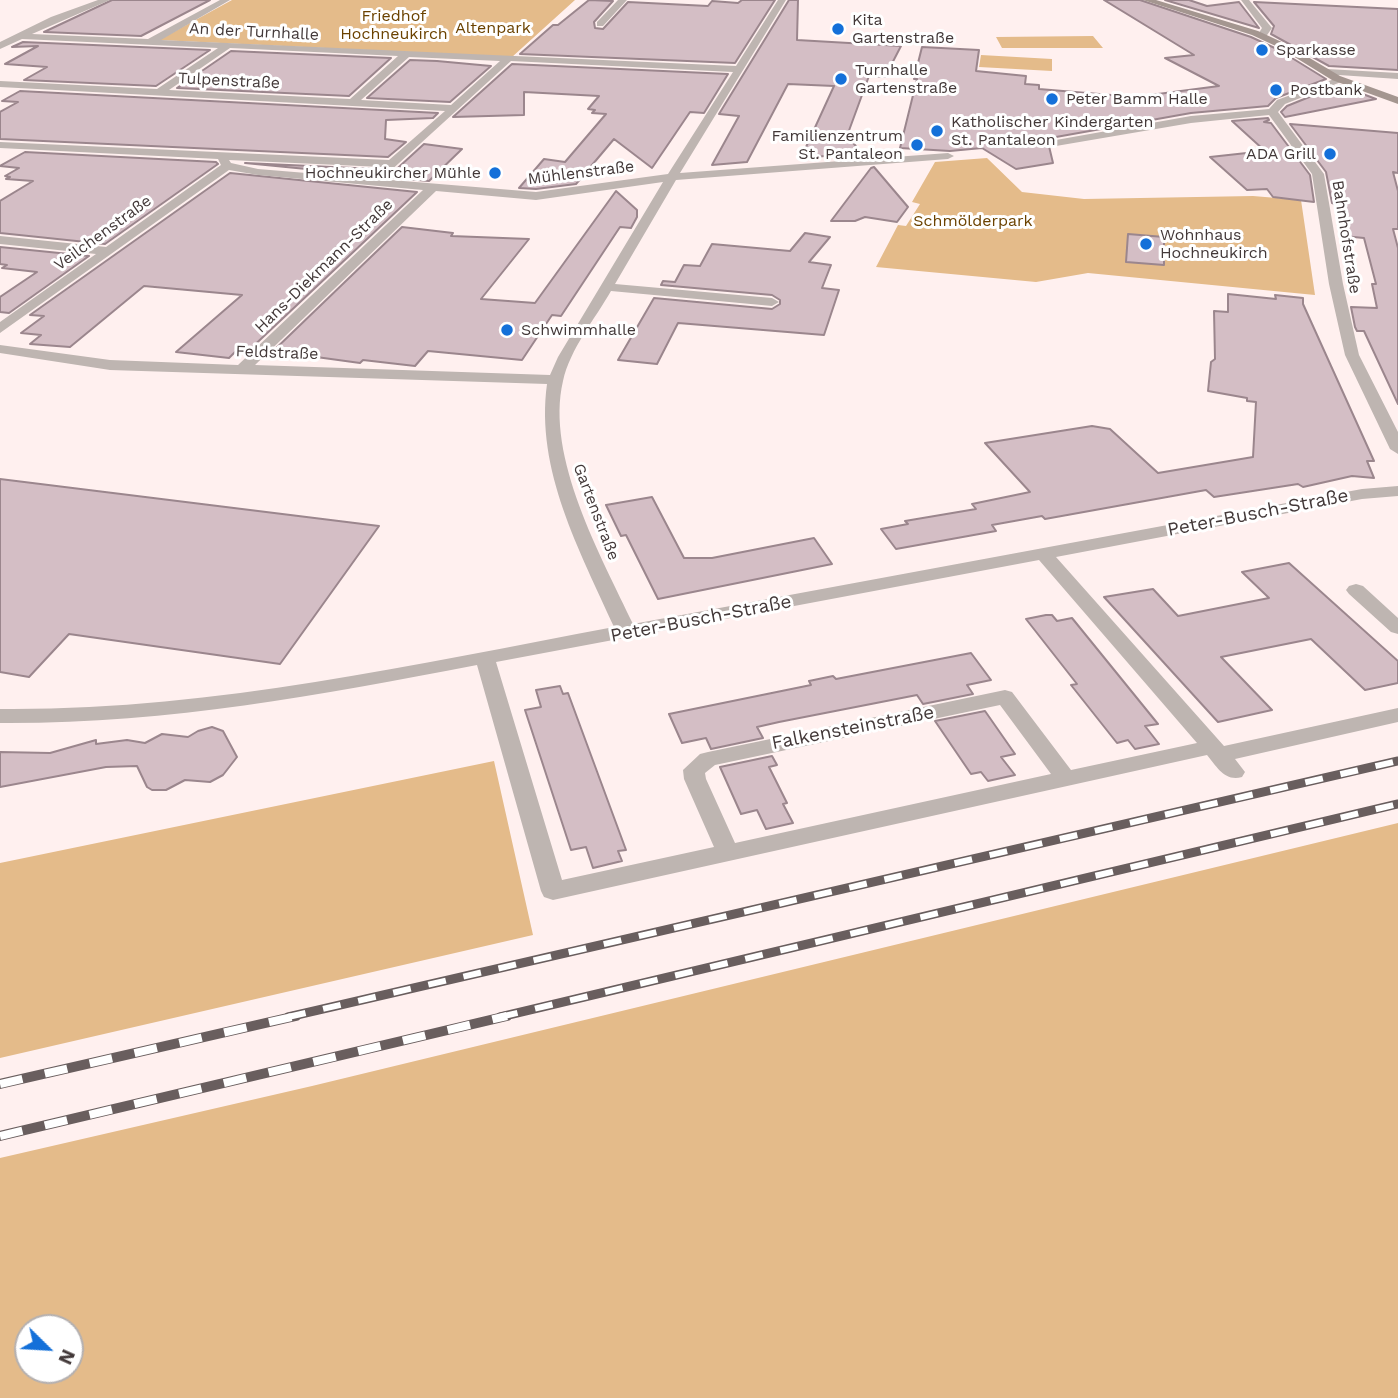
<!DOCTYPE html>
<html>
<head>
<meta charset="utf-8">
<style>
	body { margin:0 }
	#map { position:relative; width:1398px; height:1398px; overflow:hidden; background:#fff0ef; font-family:"Work Sans",sans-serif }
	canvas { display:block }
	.north { position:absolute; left:14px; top:1314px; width:70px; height:70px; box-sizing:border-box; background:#fff; border:2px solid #b4b0b0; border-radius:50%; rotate:114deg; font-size:19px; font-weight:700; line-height:28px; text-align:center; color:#433939 }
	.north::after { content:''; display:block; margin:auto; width:24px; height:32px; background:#1470d9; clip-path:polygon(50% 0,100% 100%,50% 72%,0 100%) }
</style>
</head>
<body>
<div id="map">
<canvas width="1398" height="1398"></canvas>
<div class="north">N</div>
</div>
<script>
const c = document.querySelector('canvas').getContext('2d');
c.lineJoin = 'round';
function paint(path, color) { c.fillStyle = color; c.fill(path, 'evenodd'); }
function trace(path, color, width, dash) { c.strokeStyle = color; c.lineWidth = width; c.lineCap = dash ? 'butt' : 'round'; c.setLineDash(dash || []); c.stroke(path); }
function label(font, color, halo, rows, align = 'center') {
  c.font = font + ' "Work Sans",sans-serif'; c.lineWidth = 6; c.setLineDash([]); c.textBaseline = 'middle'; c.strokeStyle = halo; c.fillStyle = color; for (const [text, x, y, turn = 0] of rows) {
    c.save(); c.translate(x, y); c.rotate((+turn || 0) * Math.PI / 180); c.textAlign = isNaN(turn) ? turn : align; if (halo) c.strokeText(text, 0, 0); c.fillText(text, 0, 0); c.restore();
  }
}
const green = new Path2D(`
	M232 0H575L512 57 159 40Z
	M1093 36 1103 48H1002L996 37Z
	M981 55 1052 59V71L979 67Z
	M987 158 1022 192 1084 199 1253 196 1301 200 1315 295 1088 273 1036 282 876 267 898 225 906 226 920 204 912 202 935 162Z
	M494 761 533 935 0 1058V863Z
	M1398 823V1398H0V1158L312 1086ZM28 1328H70V1370H28Z`);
const building = new Path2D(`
	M112 0H210L141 36 44 32Z
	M589 0 613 1 594 22 595 28 603 29 628 2 708 6 712 1 738 3 742 0H775L735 63 520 54 553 25H558Z
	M789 0H798L797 40 901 46 885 77 869 76 847 136 862 153 801 158 834 86 788 84 747 162 712 165 739 116 719 114Z
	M1104 0H1140L1251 37 1279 50 1326 79 1276 98 1268 106 1191 113 1056 137 1048 142 1053 163 1016 169 982 148 950 151 900 148 917 79H914L922 47 979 50 976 71 1026 76 1025 84 1039 85V89L1135 97 1219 86 1165 58 1194 55Z
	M1165 0H1189L1207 6 1239 2 1259 28Z
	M1254 2 1398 9V70L1329 66 1271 34 1274 26Z
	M23 42 210 50 156 86 24 80 47 67 5 64 38 46 12 47Z
	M231 51 391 58 349 96 177 88Z
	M410 60 437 61 491 66 450 102 367 98Z
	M512 64 728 74 704 113 690 112 652 168 614 139 576 184 536 189 519 188 544 159 565 162 606 114 592 113 595 110 588 109 599 96 524 92V115L453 117Z
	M1339 85 1376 99 1285 117 1281 112 1287 106Z
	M20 91 438 113 433 118 386 120 385 139 406 142 388 157 0 139V112L18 102 2 101Z
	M1268 118 1269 120 1264 122 1271 123 1310 175 1314 202 1273 197 1267 189 1247 190 1210 157 1265 151 1232 121Z
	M1290 124 1398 133V173L1393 172 1398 191V229H1393L1398 248V404L1364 331H1357L1355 327 1351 307 1377 308 1372 284H1376L1364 238 1343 236 1338 210 1335 204 1332 203 1326 172Z
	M424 144 462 149 429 181 382 177 389 176Z
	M25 152 216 162 218 164 105 244 0 233V201L33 181 6 179 10 177 5 176 19 168 0 166Z
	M245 163 376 169 374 172 378 176Z
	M874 167 908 207 897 222 865 217 855 221H831L871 168Z
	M230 173 417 192 246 353 235 352 229 358 176 352 242 295 144 286 70 347 30 344 41 335 21 333 44 316 30 315Z
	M616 191 637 210V217L631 228 620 227 561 316 552 315 522 360 428 351 415 366 363 360 360 363 309 356 305 360 268 356 402 227 453 233 451 236 529 239 481 299 535 303Z
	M805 233 830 237 809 262 831 265 822 288 839 290 824 335 678 323 657 364 618 360 654 298 772 309 780 304V300L772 295 661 285 663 281 675 282 684 265 700 266 712 244 790 251Z
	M1128 234 1164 237V265L1126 262Z
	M0 247 89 256 9 313 0 312V297L37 272 2 268 7 265 0 264Z
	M1228 294 1276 299 1275 295 1303 298V304L1374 461H1367L1374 478 1352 476 1303 487 1298 484 1214 497 1206 490 1045 519 1042 516 992 525 996 531 896 549 881 529 908 524 905 521 976 509 972 504 1030 492 985 443 1092 426 1110 429 1158 473 1253 457 1256 402 1247 401V398L1208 391 1211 362 1215 359 1214 311 1228 312Z
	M0 479 379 526 280 664 69 634 29 677 0 672Z
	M652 497 684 558H712L814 538 832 564 658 599 626 535 621 536 606 505Z
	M1289 563 1398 661V683L1365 690 1311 639 1221 657 1272 710 1218 722 1104 597 1153 589 1178 616 1269 598 1242 572Z
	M1046 615H1052L1057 621 1072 618 1158 724 1145 726 1159 744 1135 749 1128 740 1117 743 1071 685 1077 684 1026 619Z
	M971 653 991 680 967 685 973 694 923 704 917 695 779 722 757 727 763 738 711 749 706 738 682 743 669 714 811 685 809 681 833 676 836 679Z
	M560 686 563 694 568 693 626 850 618 851 622 861 593 868 586 847 571 850 525 710 541 707 536 690Z
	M985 711 1015 754 1001 757 1015 775 988 781 981 772 971 774 935 721Z
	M212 727 223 731 237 757 223 775 210 782 185 780 166 790H152L147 787 137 766 106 767 0 787V752L50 753 96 740V744L127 740 145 743 162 734 188 737 198 731Z
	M772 756 777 765 769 767 787 803 783 804 793 823 766 829 757 810 741 814 720 767Z`);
const street = new Path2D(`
	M98 0H110L32 34 148 39 220 0H230L161 40 736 66 778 0H786L680 173 948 153 954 156 948 159 676 180 615 284 772 298 779 302 772 306 611 291C595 319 570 349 563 381 545 457 601 556 633 624L1362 489 1398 486V496L1362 499 1056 557 1224 746 1398 708V722L1235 759 1245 772 1242 777C1225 782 1217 767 1207 755L553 900 544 897 541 891 477 665C314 696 167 724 0 723V709C208 711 411 665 614 627 580 551 535 470 547 384L110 370 0 353V345L110 360 238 365 423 190 258 175 229 170 0 333V322L96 254 0 244V236L106 247 221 165 218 159 0 148V142L389 160 445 111 0 87V81L157 89 218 48 22 39 0 49V42L51 17ZM230 48 398 56 350 99 169 90ZM409 57 500 61 451 105 361 100ZM511 61 733 72 668 174 536 192 258 169 231 163 229 160 382 167 377 172 379 174H387ZM663 182 558 357 550 375 255 365 436 191 536 200ZM1039 560 1197 743 1071 770 1012 692 1005 690 708 752 700 754 683 770 684 779 714 847 562 880 496 662ZM1000 705 1051 774 735 843 706 779 705 773 715 765Z
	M618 0H627L603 26H597V22Z
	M1241 0H1249L1272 28 1265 38 1257 36 1262 28Z
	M1327 69 1398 73V79L1324 74 1322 72Z
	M1337 78 1346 80 1285 104 1278 112 1324 174 1343 284 1359 355 1398 432V454L1390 449 1345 355 1329 284 1312 174 1269 115 1191 123 1056 146 1050 143 1056 140 1191 116 1269 109 1277 100Z
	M1356 584 1363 586 1398 618V634L1391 632 1349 594 1346 590 1349 586Z`);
const secondary = new Path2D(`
	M1143 0H1156L1258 31 1286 44 1340 76 1398 97V104L1332 80 1280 48 1252 35Z`);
const railFar1 = new Path2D(`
	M288 1017 1398 761
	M500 1017 1398 804`);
const rail = new Path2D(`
	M0 1084 296 1016
	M0 1136 507 1016`);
const markers = [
	[838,29,7,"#1470d9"],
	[1262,50,7,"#1470d9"],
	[841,79,7,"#1470d9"],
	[1276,90,7,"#1470d9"],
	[1052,99,7,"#1470d9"],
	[937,131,7,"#1470d9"],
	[917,145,7,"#1470d9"],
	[1330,154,7,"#1470d9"],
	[495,173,7,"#1470d9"],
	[1146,244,7,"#1470d9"],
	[507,330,7,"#1470d9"]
];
const farParknames = [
	["Friedhof",394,16],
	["Hochneukirch",394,34],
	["Altenpark",493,28],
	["Schmölderpark",973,221]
];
const farPoinames = [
	["Kita",852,20],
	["Gartenstraße",852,38],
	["Sparkasse",1276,50],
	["Turnhalle",855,70],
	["Gartenstraße",855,88],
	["Postbank",1290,90],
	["Peter Bamm Halle",1066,99],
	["Katholischer Kindergarten",951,122],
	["St. Pantaleon",951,140],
	["Familienzentrum",903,136,"right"],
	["St. Pantaleon",903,154,"right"],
	["ADA Grill",1316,154,"right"],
	["Hochneukircher Mühle",481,173,"right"],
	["Wohnhaus",1160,235],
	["Hochneukirch",1160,253],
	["Schwimmhalle",521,330]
];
const farStreetnames = [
	["An der Turnhalle",254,32,3],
	["Tulpenstraße",229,81,3],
	["Mühlenstraße",581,173,-7],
	["Veilchenstraße",103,233,-36],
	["Bahnhofstraße",1346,237,81],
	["Hans-Diekmann-Straße",324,266,-44],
	["Feldstraße",277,353,2],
	["Gartenstraße",596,512,69]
];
const streetNames = [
	["Peter-Busch-Straße",1258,513,-11],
	["Peter-Busch-Straße",701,619,-11],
	["Falkensteinstraße",853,728,-11]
];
paint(green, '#e4bb8a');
paint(building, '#d4bec5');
trace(building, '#9b868d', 2);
paint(street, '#beb5b1');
paint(secondary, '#a49690');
trace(railFar1, '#695e5e', 9);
trace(rail, '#695e5e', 10);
trace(railFar1, '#fff', 6, [18]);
trace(rail, '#fff', 8, [23]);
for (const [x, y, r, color] of markers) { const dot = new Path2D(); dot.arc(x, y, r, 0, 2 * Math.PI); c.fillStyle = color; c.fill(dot); trace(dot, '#fff', 2.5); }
label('16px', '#6b4200', '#fff', farParknames);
label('16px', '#433939', '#fff', farPoinames, 'left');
label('16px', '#433939', '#fff', farStreetnames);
label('19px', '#433939', '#fff', streetNames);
</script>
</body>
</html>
